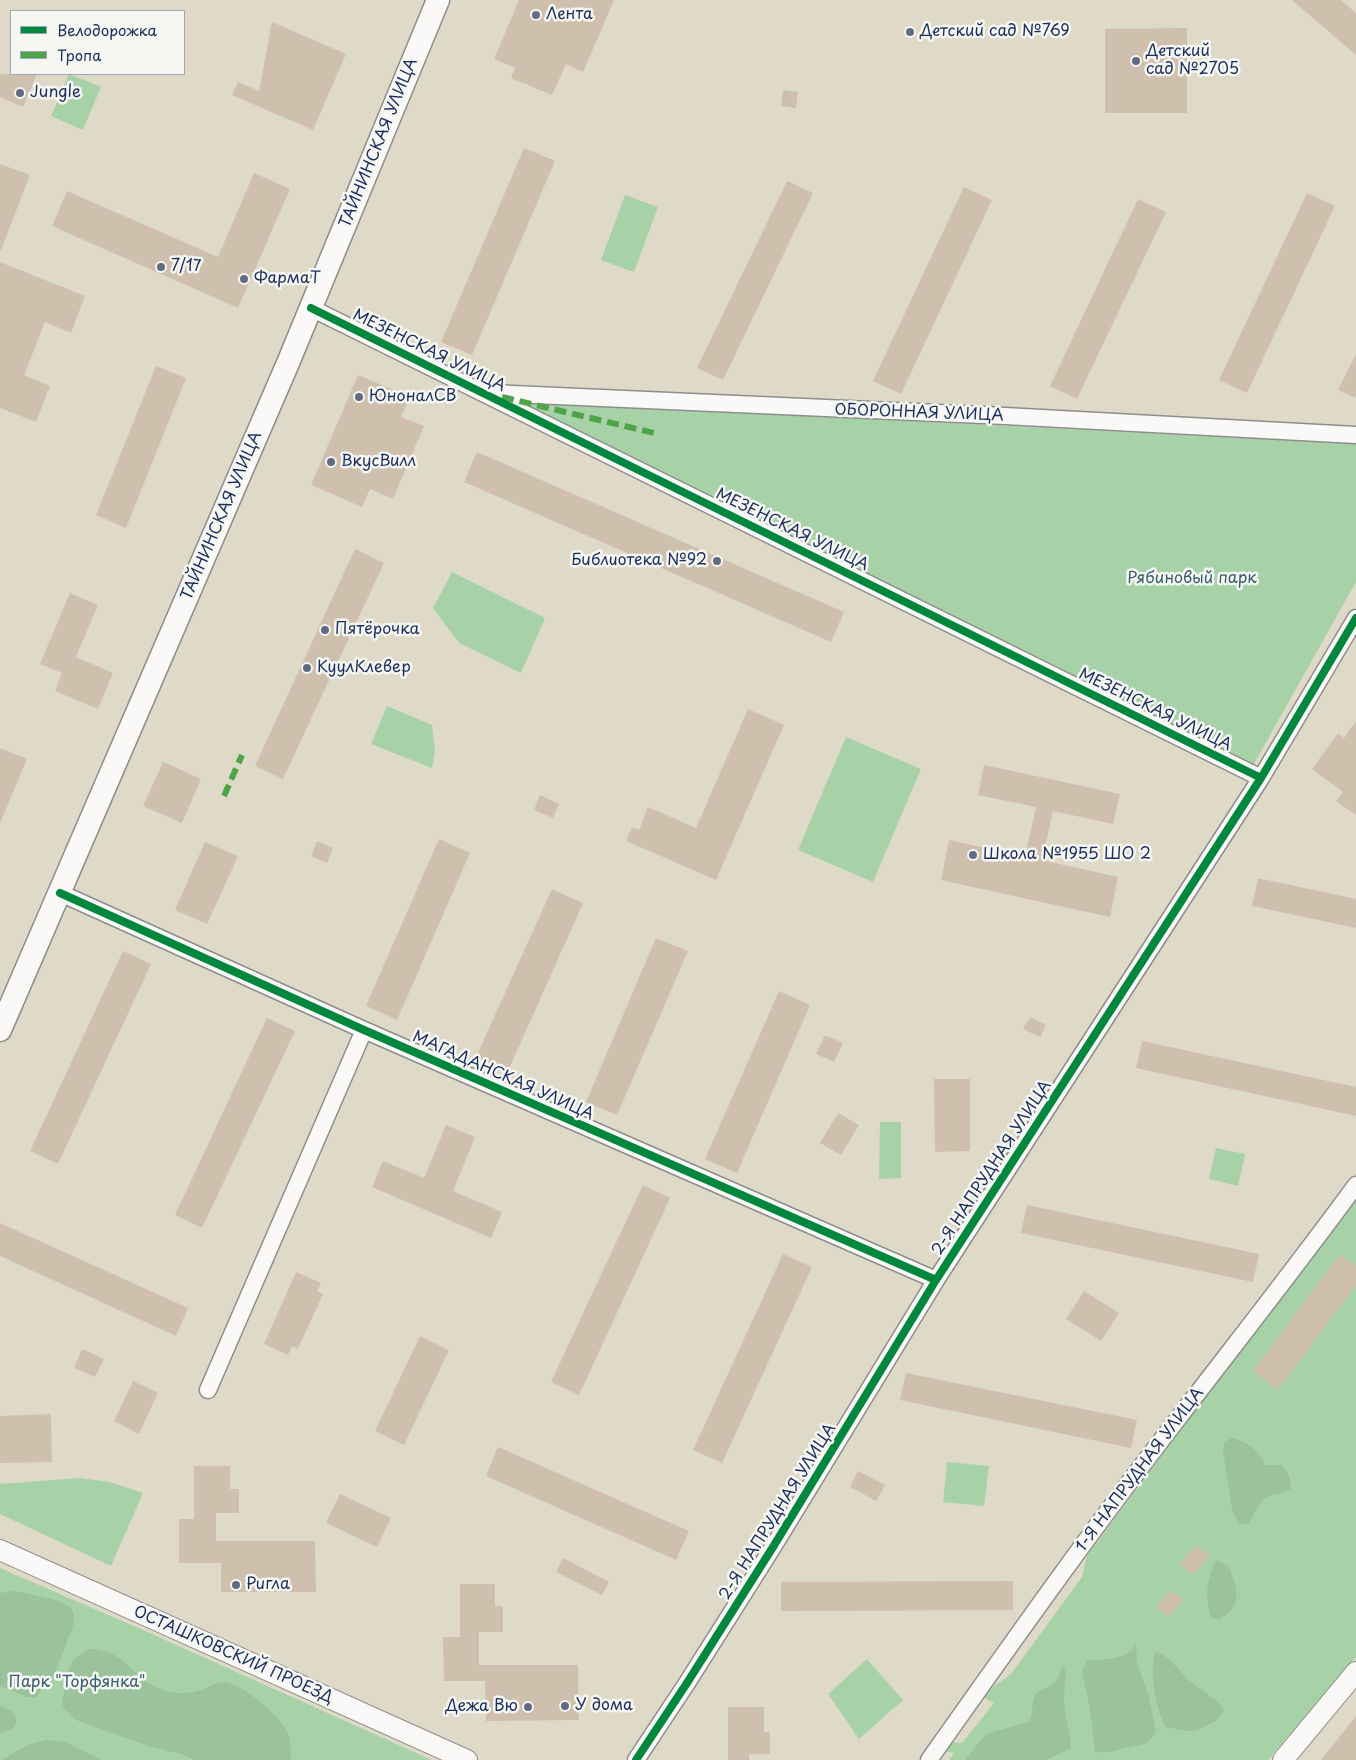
<!DOCTYPE html>
<html>
<head>
<meta charset="utf-8">
<style>
	body { margin:0 }
	#map { position:relative; width:1356px; height:1760px; overflow:hidden; background:#dfdac7; font-family:"Playpen Sans",sans-serif }
	canvas { display:block }
	.legend { position:absolute; left:10px; top:10px; width:175px; height:65px; box-sizing:border-box; background:#f6f6f2; border:1px solid #9ea6b7; margin:0; padding:6px 9px; list-style:none; font-size:15px; color:#1b2f5e }
	.legend li { display:flex; align-items:center; gap:10px; height:25px }
	.legend b { width:25px; border:1px solid #9ea6b7 }
</style>
</head>
<body>
<div id="map">
<canvas width="1356" height="1760"></canvas>
<ul class="legend">
<li><b style="height:6px;background:#00873e"></b>Велодорожка</li>
<li><b style="height:6px;background:#4fa44a"></b>Тропа</li>
</ul>
</div>
<script>
const c = document.querySelector('canvas').getContext('2d');
c.lineJoin = 'round';
function paint(path, color) { c.fillStyle = color; c.fill(path, 'evenodd'); }
function trace(path, color, width, dash) { c.strokeStyle = color; c.lineWidth = width; c.lineCap = dash ? 'butt' : 'round'; c.setLineDash(dash || []); c.stroke(path); }
function label(font, color, halo, rows, align = 'center') {
  c.font = font + ' "Playpen Sans",sans-serif'; c.lineWidth = 5; c.setLineDash([]); c.textBaseline = 'middle'; c.strokeStyle = halo; c.fillStyle = color; for (const [text, x, y, turn = 0] of rows) {
    c.save(); c.translate(x, y); c.rotate((+turn || 0) * Math.PI / 180); c.textAlign = isNaN(turn) ? turn : align; if (halo) c.strokeText(text, 0, 0); c.fillText(text, 0, 0); c.restore();
  }
}
const green = new Path2D(`
	M69 74 101 87 83 130 51 116Z
	M625 195 658 207 634 272 601 260Z
	M508 400 1356 444V582L1251 769Z
	M452 572 545 618 521 673 459 643 433 608Z
	M387 706 432 725 435 751 432 768 371 744Z
	M846 737 921 769 873 882 798 850Z
	M880 1122H901V1178L879 1179Z
	M1216 1148 1245 1154 1238 1186 1209 1179Z
	M1356 1192V1657L1268 1760H949L954 1753 944 1751 951 1742 962 1743 994 1703 984 1698 993 1687 1011 1674 1082 1577 1087 1556Z
	M947 1462 989 1466 984 1506 943 1502Z
	M80 1478 110 1482 143 1493 111 1566 0 1514V1484Z
	M0 1568 143 1630 432 1760H0Z
	M867 1659 903 1700 859 1739 828 1694Z`);
const forest = new Path2D(`
	M1232 1438C1248 1442 1258 1450 1266 1465H1281C1288 1472 1291 1477 1291 1488 1281 1497 1275 1492 1266 1498 1257 1504 1254 1516 1248 1524L1240 1523 1234 1516 1232 1508 1223 1450 1224 1442Z
	M1216 1560C1220 1562 1224 1563 1227 1566 1230 1568 1231 1572 1232 1576 1240 1594 1238 1609 1220 1619L1211 1618C1205 1593 1206 1583 1216 1560Z
	M14 1591C27 1594 56 1598 67 1605 82 1615 69 1634 65 1647 61 1657 58 1667 53 1676 48 1683 42 1690 36 1697H27L0 1686V1593Z
	M1136 1645 1137 1663 1149 1696 1156 1732 1151 1739 1144 1744 1103 1753 1095 1751 1090 1709 1083 1676V1668L1088 1660C1106 1660 1125 1660 1136 1645Z
	M88 1649C128 1649 131 1680 163 1690 175 1694 190 1694 201 1690 209 1687 215 1682 223 1682 241 1682 281 1717 288 1733 291 1741 291 1752 291 1760H195L181 1754 148 1746 76 1720 64 1709 62 1701 69 1668 73 1660Z
	M1155 1651C1171 1657 1178 1670 1190 1681 1202 1691 1215 1697 1224 1709 1221 1717 1219 1719 1212 1723 1193 1735 1187 1731 1166 1727 1156 1711 1149 1670 1155 1651Z
	M1062 1666 1066 1672C1065 1686 1063 1698 1065 1712 1067 1725 1071 1736 1071 1748L1046 1760H965L986 1734 1029 1722C1034 1712 1031 1707 1034 1698 1040 1683 1057 1693 1062 1666Z
	M0 1705 14 1713 17 1722 13 1729 0 1734Z
	M47 1740 65 1742 102 1760H2L29 1744Z`);
const building = new Path2D(`
	M519 0H614L583 72 566 64 552 95 511 78 515 68 494 59Z
	M1292 0H1341L1349 7 1356 13V55Z
	M272 22 346 54 313 130 232 95 238 82 259 91Z
	M1187 28V113H1105V29Z
	M0 74H37L23 107 0 97Z
	M783 90 798 92 796 108 781 106Z
	M524 148 555 161 472 355 441 342Z
	M0 164 30 175 1 250 0 249Z
	M254 173 290 189 238 308 52 226 67 191 218 257Z
	M787 181 813 193 723 380 697 368Z
	M964 187 992 200 901 394 873 381Z
	M1307 193 1335 206 1247 393 1219 380Z
	M1138 199 1166 212 1077 399 1050 386Z
	M0 262 85 296 71 333 45 322 24 375 50 386 36 422 0 408Z
	M1356 354V398L1338 390Z
	M156 366 186 378 126 528 96 515Z
	M358 375 410 397 401 417 424 426 393 499 370 489 362 507 311 485Z
	M477 452 844 612 831 642 464 482Z
	M355 549 384 563 283 779 255 766Z
	M70 593 98 605 76 657 113 673 98 709 55 691 62 673 40 664Z
	M748 709 784 725 716 880 626 841 632 827 639 830 648 807 696 828Z
	M1356 721V815L1336 801 1343 792 1312 769 1338 733 1344 738Z
	M0 748 27 759 0 823Z
	M163 762 201 779 182 823 143 806Z
	M984 765 1120 794 1113 824 1053 811 1042 860 1118 877 1110 917 941 880 949 840 1025 857 1036 807 978 795Z
	M540 795 559 804 553 818 534 810Z
	M439 839 470 853 397 1020 366 1006Z
	M317 841 333 848 327 863 311 856Z
	M205 842 238 856 207 924 175 910Z
	M1258 878 1356 899V928L1252 906Z
	M552 889 583 903 508 1071 476 1057Z
	M656 938 688 951 617 1115 586 1102Z
	M123 951 151 964 58 1164 30 1151Z
	M779 991 810 1005 737 1173 705 1159Z
	M1030 1017 1046 1025 1040 1037 1023 1029Z
	M267 1018 295 1031 202 1228 175 1215Z
	M825 1035 843 1043 834 1062 816 1054Z
	M1142 1041 1356 1087V1116L1136 1068Z
	M934 1079H970V1151L935 1152Z
	M838 1113 859 1125 841 1155 820 1143Z
	M446 1125 475 1137 453 1191 502 1212 491 1238 372 1187 383 1161 424 1178Z
	M643 1185 670 1198 579 1395 551 1382Z
	M1027 1205 1259 1254 1253 1282 1021 1233Z
	M0 1223 188 1308 176 1336 0 1256Z
	M783 1254 812 1267 722 1463 693 1450Z
	M1340 1254 1356 1266V1285L1278 1390 1253 1371Z
	M296 1272 321 1283 317 1291 323 1294 298 1349 292 1346 288 1355 264 1344Z
	M1084 1291 1119 1313 1101 1341 1066 1319Z
	M420 1336 449 1350 404 1445 375 1431Z
	M82 1349 104 1359 95 1377 74 1368Z
	M906 1373 1137 1420 1131 1448 900 1400Z
	M133 1381 158 1393 139 1434 114 1421Z
	M51 1414 52 1462 0 1463V1416Z
	M498 1447 689 1531 676 1560 486 1476Z
	M194 1466H230V1489H239V1513H216V1541H315L316 1592H221V1563H179V1519H194Z
	M858 1471 885 1485 876 1501 850 1487Z
	M340 1494 391 1518 377 1547 326 1523Z
	M1196 1545 1209 1556 1193 1575 1180 1564Z
	M563 1558 609 1582 602 1595 556 1572Z
	M1013 1581V1610L781 1611V1582Z
	M460 1584H495V1606H503V1632H479V1665H578L579 1720 486 1721 485 1681H444L443 1637H460Z
	M1171 1590 1183 1600 1168 1617 1156 1607Z
	M728 1707H764V1732H770V1754H749V1760H728Z
	M1356 1716V1760H1321Z`);
const minor = new Path2D(`
	M311 308 1261 778
	M490 393 1005 416 1356 435
	M60 893 364 1030 936 1280
	M208 1390 364 1030
	M636 1760 687 1683 773 1547 936 1280 1261 778 1356 618
	M929 1760C1011 1644 1093 1528 1180 1416 1239 1339 1299 1263 1356 1185`);
const tertiary = new Path2D(`
	M0 1550 467 1760
	M1283 1760 1356 1672`);
const secondary = new Path2D(`
	M0 1030 288 363 438 0`);
const quiet = new Path2D(`
	M502 397 654 433
	M224 796 242 755`);
const cycleway = new Path2D(`
	M311 308 1261 778
	M60 893 364 1030 936 1280
	M636 1760 687 1683 773 1547 936 1280 1261 778 1356 618`);
const markers = [
	[536,15,5,"#606b83"],
	[910,32,5,"#606b83"],
	[1136,61,5,"#606b83"],
	[20,93,5,"#606b83"],
	[161,267,5,"#606b83"],
	[244,279,5,"#606b83"],
	[359,397,5,"#606b83"],
	[331,462,5,"#606b83"],
	[717,561,5,"#606b83"],
	[325,630,5,"#606b83"],
	[307,668,5,"#606b83"],
	[973,855,5,"#606b83"],
	[236,1585,5,"#606b83"],
	[565,1706,5,"#606b83"],
	[528,1707,5,"#606b83"]
];
const poiNames = [
	["Лента",546,15],
	["Детский сад №769",920,32],
	["Детский",1146,52],
	["сад №2705",1146,70],
	["Jungle",30,93],
	["7/17",171,267],
	["ФармаТ",254,279],
	["ЮноналСВ",369,397],
	["ВкусВилл",341,462],
	["Библиотека №92",707,561,"right"],
	["Пятёрочка",335,630],
	["КуулКлевер",317,668],
	["Школа №1955 ШО 2",983,855],
	["Ригла",246,1585],
	["У дома",575,1706],
	["Дежа Вю",518,1707,"right"]
];
const streetNames = [
	["ТАЙНИНСКАЯ УЛИЦА",379,143,-68],
	["МЕЗЕНСКАЯ УЛИЦА",429,351,26],
	["ОБОРОННАЯ УЛИЦА",919,413,2],
	["ТАЙНИНСКАЯ УЛИЦА",222,516,-67],
	["МЕЗЕНСКАЯ УЛИЦА",792,530,26],
	["МЕЗЕНСКАЯ УЛИЦА",1155,710,26],
	["МАГАДАНСКАЯ УЛИЦА",503,1076,24],
	["2-Я НАПРУДНАЯ УЛИЦА",992,1168,-57],
	["1-Я НАПРУДНАЯ УЛИЦА",1140,1470,-53],
	["2-Я НАПРУДНАЯ УЛИЦА",778,1512,-58],
	["ОСТАШКОВСКИЙ ПРОЕЗД",233,1655,24]
];
const parkNames = [
	["Рябиновый парк",1192,579],
	["Парк \"Торфянка\"",77,1683]
];
paint(green, '#a7d2a7');
paint(forest, '#9ac29c');
paint(building, '#cec0ad');
trace(minor, '#8d8e8c', 19);
trace(tertiary, '#8d8e8c', 22);
trace(secondary, '#8d8e8c', 25);
trace(minor, '#faf9f7', 16);
trace(tertiary, '#faf9f7', 20);
trace(secondary, '#faf9f7', 22);
trace(quiet, '#4fa44a', 6, [12, 6]);
trace(cycleway, '#00873e', 8);
for (const [x, y, r, color] of markers) { const dot = new Path2D(); dot.arc(x, y, r, 0, 2 * Math.PI); c.fillStyle = color; c.fill(dot); trace(dot, '#f6f6f2', 2); }
label('16px', '#1b2f5e', '#f6f6f2', poiNames, 'left');
label('16px', '#1b2f5e', '#f6f6f2', streetNames);
label('16px', '#375e6c', '#f6f6f2', parkNames);
</script>
</body>
</html>
